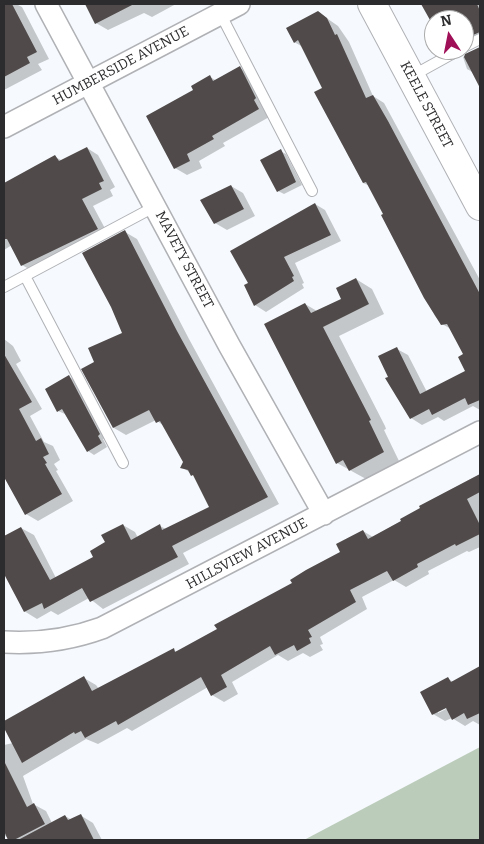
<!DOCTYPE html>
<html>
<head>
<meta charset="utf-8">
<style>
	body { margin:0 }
	#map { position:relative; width:484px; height:844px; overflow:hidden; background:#f6f9fd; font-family:Bitter,serif }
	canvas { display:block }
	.frame { position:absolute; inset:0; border:5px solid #2c2c2e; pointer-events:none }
	.north { position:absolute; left:424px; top:10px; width:50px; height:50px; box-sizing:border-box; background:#fff; border:1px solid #ababab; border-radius:50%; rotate:349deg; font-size:14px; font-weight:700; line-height:20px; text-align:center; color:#2c2c2e }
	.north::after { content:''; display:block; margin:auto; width:18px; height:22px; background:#a01058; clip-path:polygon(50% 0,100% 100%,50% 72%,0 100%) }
</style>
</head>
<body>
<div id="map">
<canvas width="484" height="844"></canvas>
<div class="frame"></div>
<div class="north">N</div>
</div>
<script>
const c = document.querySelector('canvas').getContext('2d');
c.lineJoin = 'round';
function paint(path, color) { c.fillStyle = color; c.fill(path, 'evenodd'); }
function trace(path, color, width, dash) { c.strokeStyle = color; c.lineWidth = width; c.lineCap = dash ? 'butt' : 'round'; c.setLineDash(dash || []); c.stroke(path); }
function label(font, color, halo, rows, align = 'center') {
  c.font = font + ' Bitter,serif'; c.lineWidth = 5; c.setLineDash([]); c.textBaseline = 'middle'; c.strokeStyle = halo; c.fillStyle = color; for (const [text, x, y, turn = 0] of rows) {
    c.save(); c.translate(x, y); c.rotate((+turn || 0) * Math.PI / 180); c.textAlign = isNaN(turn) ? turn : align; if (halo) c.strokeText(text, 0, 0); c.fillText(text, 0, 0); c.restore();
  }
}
const green = new Path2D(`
	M480 747V840H304Z`);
const shadow = new Path2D(`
	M4 4H16L22 7 49 59 38 64 42 70 4 90Z
	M86 4H176L152 17 144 13 108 30 96 23Z
	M423 4H480V44L471 50 464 46V20H446Z
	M318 12 338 26 349 42 373 96 384 103 480 280V410L473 406 444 421 438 417 422 425 411 418 390 377 397 349 408 355 427 392 467 371 465 354 451 329 442 324 435 316 382 216 385 214 370 186 363 183 346 151 348 150 323 88 303 47 294 42Z
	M480 48V82L474 73 467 69 463 57Z
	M240 68 252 75 271 116 223 143 225 146 199 161 202 168 187 175 175 168 194 90 210 77 217 81Z
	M87 148 98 155 115 187 110 190 113 196 93 206 109 236 34 272 22 265 12 245 4 250V184L55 157 63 161Z
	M280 151 286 154 302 185 284 194 278 191Z
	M231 186 243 193 255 216 227 230 215 223Z
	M315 204 325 210 341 241 295 263 304 283 302 284 304 288 266 312 255 305 246 286 250 284Z
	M125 232 137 239 189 339 279 504 183 553 189 564 103 609 89 598 58 615 51 611 37 619 24 611 4 572V537L21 528 34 535 56 578 95 557 123 525 135 532 138 538 160 526 166 529 211 507 196 477 182 467 185 462 164 426 156 420 126 435 114 428 96 362 124 334Z
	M356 279 372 289 384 314 339 336 385 426 386 429 384 430 399 461 366 479 337 463 305 304 317 311 343 299Z
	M4 339 13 346 21 361 16 364 42 409 30 416 44 442 53 446 60 460 54 464 58 470 56 471 73 501 38 521 26 514 4 477Z
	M69 377 75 380 105 438 103 439 107 447 94 455 88 451 65 414 58 411Z
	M480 474V547L469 552 467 551 428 571 429 574 406 587 394 580 362 597 367 609 320 637 323 644 320 645 323 650 310 657 303 653 288 661 278 655 232 682 238 694 224 702 212 695 208 687 132 731 127 728 98 744 86 739 23 776 33 804 46 811 52 823 65 816 72 820 80 815 93 823 102 840H43L42 838 38 840H10L4 835V745L13 743 4 723 84 678 96 685 99 689 173 650 178 652 218 630 342 552 363 531 373 537 422 509 420 506Z
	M480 668V725L473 721 465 726 452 718 445 721 433 714 448 679 454 682ZM452 706 438 713V711Z`);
const building = new Path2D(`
	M4 4H12L37 52 27 57 30 63 4 77Z
	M85 4H134L95 24Z
	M421 4H477L480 11V32L464 39V20H430Z
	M318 11 327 18 335 35 337 34 366 98 373 95 388 121 480 294V400L468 405 465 398 432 415 429 409 410 419 385 378 388 377 378 356 397 347 420 394 465 371 458 357 463 354 447 324 441 325 424 298 381 215 383 214 366 182 363 183 314 92 322 88 298 40 294 43 286 28Z
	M480 47V88L464 57 465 54Z
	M240 66 256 98 254 100 259 109 212 136 214 139 187 154 190 161 174 169 146 116 193 90 191 86 210 75 213 81Z
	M87 147 104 181 99 183 102 189 82 199 98 229 21 266 7 239H4V183L55 155 59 161Z
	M281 149 296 182 277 192 260 160Z
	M231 185 244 209 214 224 200 200Z
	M315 203 331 235 284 257 294 276 292 277 294 281 254 306 244 285 248 283 230 251Z
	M125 230 177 331 268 497 172 546 178 557 90 602 82 588 44 609 42 603 24 612 4 574V536L21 527 50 580 93 557 90 551 105 542 101 535 123 524 131 540 160 524 162 530 209 507 193 475 191 476 188 470 180 468 183 462 160 421 156 423 149 410 113 428 81 369 94 362 88 348 122 333 111 307 82 253Z
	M356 278 369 304 323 327 369 416 371 420 369 421 384 452 349 471 343 460 336 464 264 324 305 303 311 313 341 299 336 288Z
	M4 354 32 402 19 409 36 441 41 438 49 454 43 457 47 463 45 464 62 494 25 515 4 477Z
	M69 375 100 434 98 436 102 443 87 452 62 409 57 412 45 389Z
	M480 474V492L467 499 480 525V534L456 546 455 544 417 564 418 567 393 581 387 571 350 590 356 602 308 630 312 637 309 638 311 643 297 651 294 645 275 655 270 646 221 675 227 687 211 696 201 677 118 725 116 721 85 738 81 731 75 734 74 732 22 763 4 728V721L84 676 92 691 174 648 175 652 217 629 214 625 292 583 290 580 306 570 340 552 336 544 363 530 368 539 401 521 400 519 420 508 419 506Z
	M480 666V713L467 719 464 713 452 720 446 708 432 715 420 692 448 677 451 682Z
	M4 761 27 807 34 803 45 824 14 840H8L4 831Z
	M81 814 94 840H18L65 815 68 820Z`);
const lane = new Path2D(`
	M220 13 312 191
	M464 47 480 39
	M412 76 459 50
	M25 276 123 463
	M4 287 156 206`);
const street = new Path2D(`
	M46 4 229 345 324 514
	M4 127 239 4
	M4 642C38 644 69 640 102 628L480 432`);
const secondary = new Path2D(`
	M372 4 480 206`);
const streetNames = [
	["HUMBERSIDE AVENUE",121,66,-28],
	["KEELE STREET",426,105,62],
	["MAVETY STREET",184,260,62],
	["HILLSVIEW AVENUE",247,554,-28]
];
paint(green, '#bcb');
paint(shadow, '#0003');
paint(building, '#504b4a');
trace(lane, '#afb1b5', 12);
trace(street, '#afb1b5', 24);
trace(secondary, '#afb1b5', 30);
trace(lane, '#fff', 10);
trace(street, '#fff', 21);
trace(secondary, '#fff', 28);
label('14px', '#2c2c2e', '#fff', streetNames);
</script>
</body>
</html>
